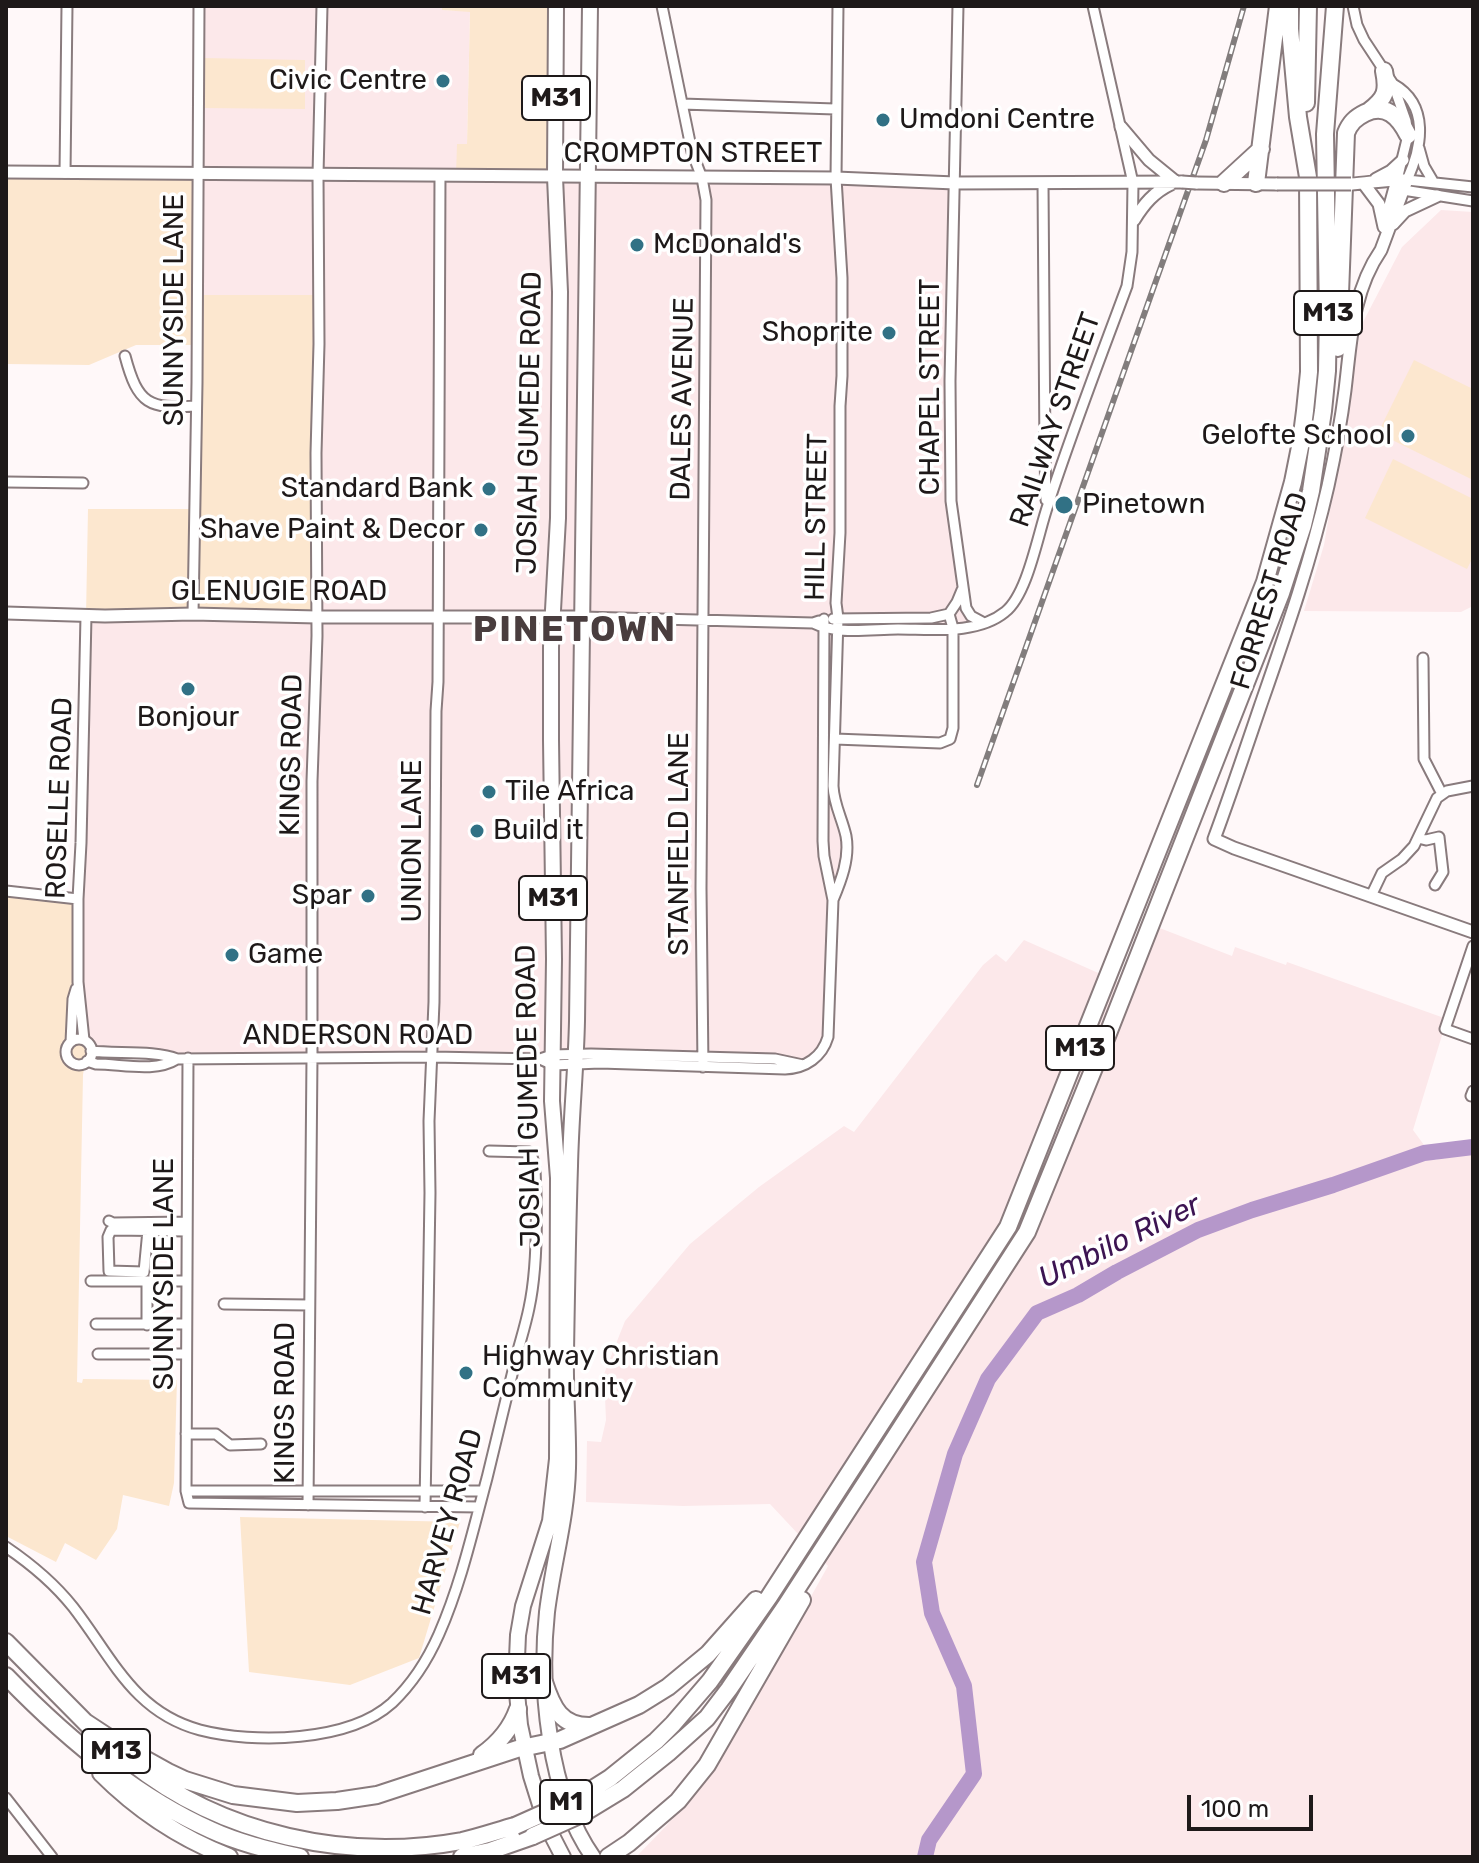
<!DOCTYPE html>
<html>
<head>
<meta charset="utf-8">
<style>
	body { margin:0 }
	#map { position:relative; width:1479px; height:1863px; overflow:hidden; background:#fff8f9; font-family:Rubik,sans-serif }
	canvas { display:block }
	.frame { position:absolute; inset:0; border:8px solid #1e1919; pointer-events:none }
	.scale { position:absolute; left:1187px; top:1795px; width:126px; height:36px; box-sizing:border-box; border:4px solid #1e1919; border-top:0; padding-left:10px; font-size:24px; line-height:28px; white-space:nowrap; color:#1e1919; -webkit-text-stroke:6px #fff; paint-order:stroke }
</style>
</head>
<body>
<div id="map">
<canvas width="1479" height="1863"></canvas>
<div class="frame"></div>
<div class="scale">100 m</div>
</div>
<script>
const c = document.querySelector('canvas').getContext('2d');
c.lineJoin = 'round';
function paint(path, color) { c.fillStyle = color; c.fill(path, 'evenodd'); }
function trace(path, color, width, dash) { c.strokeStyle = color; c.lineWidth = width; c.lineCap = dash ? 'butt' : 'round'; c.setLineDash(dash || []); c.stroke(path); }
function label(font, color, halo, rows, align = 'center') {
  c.font = font + ' Rubik,sans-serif'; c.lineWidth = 7; c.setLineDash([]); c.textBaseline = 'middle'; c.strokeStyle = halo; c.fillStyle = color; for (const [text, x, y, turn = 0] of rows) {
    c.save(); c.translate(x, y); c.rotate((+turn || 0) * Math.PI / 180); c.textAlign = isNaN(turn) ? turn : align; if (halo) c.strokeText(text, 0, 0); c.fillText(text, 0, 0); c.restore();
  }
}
const built = new Path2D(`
	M199 6H442V10L470 11 467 144 456 175 955 183 950 501 962 591 974 620 973 626 837 630 834 801 846 844 833 900 828 1037 812 1061 552 1055 177 1058 91 1051 78 1039V899L86 616H153L319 295H196Z
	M1441 210 1473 212V606L1461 612 1304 611 1324 545 1361 326 1402 247Z
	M1157 927 1232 956 1235 947 1286 965 1287 962 1447 1019 1413 1130 1435 1160 1466 1152 1473 1153V1857H636L667 1825 706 1779 733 1736 828 1566 770 1504 683 1506 586 1502 587 1441 601 1442 606 1420 604 1374 625 1321 690 1244 759 1187 844 1126 854 1132 983 965 996 954 1006 962 1024 940 1132 988Z`);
const green = new Path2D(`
	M442 6H556L555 177 456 175 457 144H467L470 12 442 10Z
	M203 58 305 60V109L202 108Z
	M6 172 198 174 196 295H319L317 617 86 616 88 509H195L196 345H136L89 365 6 364Z
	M1414 360 1473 389V480L1378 433Z
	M1393 459 1473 499V557L1467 569 1365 518Z
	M6 891 78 899V1038C102 1047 85 1059 83 1075L77 1382 82 1383 83 1379 177 1380 174 1483 169 1506 123 1495 117 1529 96 1560 65 1543 56 1562 6 1536Z
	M240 1517 460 1522 419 1658 350 1685 249 1672Z`);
const river = new Path2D(`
	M925 1857 929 1840 974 1774 964 1686 932 1613 924 1562 955 1454 988 1379 1037 1313 1078 1295 1117 1272 1198 1230 1252 1210 1333 1185 1424 1153 1473 1147`);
const minor = new Path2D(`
	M662 6 692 152 702 178 706 200 701 888 703 1067
	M958 6 950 381 951 501 966 608 971 616 984 623
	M1353 6 1357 25 1364 40 1393 84 1406 121 1408 135 1397 180
	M1393 84C1430 105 1422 147 1407 180L1473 187
	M682 104 835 109
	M1419 148 1424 166 1434 183
	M65 173 67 6
	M1043 183 1045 456 1046 500
	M1403 190 1473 201
	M125 356C138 405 149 409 196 406
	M6 482 83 483
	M193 614 197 383 199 6
	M949 614 957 602 962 590
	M582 617 813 623 819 621
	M833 619 931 618 949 614
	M813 623C837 635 871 629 898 629 931 629 977 635 1005 612 1028 594 1038 533 1048 505 1072 431 1100 359 1127 286L1132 252 1133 183 1093 6
	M1423 658 1424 759 1442 794
	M835 739 940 743 950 739 953 728V628L949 614
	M1418 838 1426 840 1439 837 1443 872 1435 885
	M6 891 78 899
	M1371 896 1382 873 1402 859 1414 846 1437 798 1447 791 1473 786
	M833 900C841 881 850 858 846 836 842 818 834 805 833 786L838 618 836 603 840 533V406L842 376V278L836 178 838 6
	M1473 946 1445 1029 1473 1039
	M66 1052a13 13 0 1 1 26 0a13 13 0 1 1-26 0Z
	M84 1040 78 982V899L81 843 86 616
	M71 1042 73 999 76 989
	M91 1051C116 1054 156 1050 177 1059L432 1057 540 1059 552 1055 591 1054 775 1059 803 1065
	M188 1058 186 1491 189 1503 479 1507
	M540 1059 553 1065 600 1063 785 1069C806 1068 822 1057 828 1037L833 900 824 856 823 841 824 619
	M87 1061 96 1064C122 1064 155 1073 177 1059
	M1471 1096 1473 1091
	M109 1221 113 1223 187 1222
	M148 1230 144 1272 109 1271 108 1237 111 1230H113L187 1231
	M91 1281H187
	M147 1281V1325
	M224 1304 309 1305
	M96 1324H186
	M98 1354H186
	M186 1434H216L230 1445 261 1444
	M186 1491H483
	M308 1505 312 1057V781L317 636 316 453 319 344 318 175 322 6
	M425 1507 430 1193 429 1121 434 1002 436 711 438 682 440 175
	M6 1547C31 1564 54 1583 73 1607 112 1657 133 1712 200 1730 254 1744 349 1742 392 1703 412 1684 428 1659 439 1634 461 1584 473 1530 487 1478 497 1437 507 1395 517 1354 521 1339 526 1323 529 1308 537 1271 537 1230 536 1193 535 1183 536 1172 534 1163 533 1157 532 1157 529 1152L489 1151
	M6 1798 52 1857`);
const tertiary = new Path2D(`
	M1121 127 1149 160 1176 182
	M6 172 836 178 955 183 1182 182
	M1376 179 1391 171 1403 160
	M1196 183 1277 184
	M1351 184C1369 183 1389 179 1407 180L1381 250C1352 292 1351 341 1345 390 1341 422 1335 454 1328 486 1311 561 1285 635 1260 707 1245 751 1230 796 1214 839L1234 848 1473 932
	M1364 184 1379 204 1384 227
	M1388 213 1397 180
	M1134 220C1144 204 1154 192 1171 184
	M1393 224 1405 211 1437 196
	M6 613 105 616 193 614 317 617H582`);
const primary = new Path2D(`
	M556 6 555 177 560 292 558 518 551 647V740L554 959 552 1101 558 1178 557 1459 550 1521 523 1606 518 1635 516 1682 520 1725 531 1776 546 1824 563 1857
	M590 6 577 1021C576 1069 571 1117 570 1166 568 1228 567 1291 566 1353 565 1391 569 1430 568 1468 567 1517 553 1563 547 1612 539 1687 548 1793 593 1857`);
const motorway = new Path2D(`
	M1306 103 1308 6
	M1369 111C1386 98 1388 91 1384 71
	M1224 183 1261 149
	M1256 183 1278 6
	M1338 348 1346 133C1350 123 1355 118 1365 113 1386 103 1399 117 1408 135
	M6 1642 92 1729
	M6 1676C65 1737 133 1795 211 1830 239 1843 270 1850 300 1857
	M544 1682C552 1707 561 1727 591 1726
	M85 1722 123 1747 168 1772 185 1780 233 1795 297 1803 337 1801 377 1795 517 1749 560 1740 639 1705 668 1687 708 1654 756 1600
	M482 1755C499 1743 511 1729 518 1709
	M131 1762C222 1835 348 1862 462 1841 480 1837 497 1831 515 1826
	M101 1773C138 1810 180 1838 229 1857
	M580 1797 610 1778 656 1741 673 1724 710 1681 769 1597 1008 1227 1204 735 1265 582 1293 482 1301 442 1305 411 1309 372 1308 177 1298 117 1290 29V6
	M582 1814 623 1789 668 1753 707 1718 729 1689 785 1607 879 1462 1027 1232 1107 1036 1281 593 1303 525 1311 491 1323 411 1327 371 1328 313 1325 134 1335 6
	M462 1857 490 1851 533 1836
	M608 1857 629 1843 678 1801 707 1765 802 1600`);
const rail = new Path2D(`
	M977 785 1206 140 1244 6`);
const tertiaryBridge = new Path2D(`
	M1182 182 1196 183
	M1277 184H1351`);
const motorwayBridge = new Path2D(`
	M515 1826 580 1797
	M533 1836 582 1814`);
const markers = [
	[443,81,8,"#317185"],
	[883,120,8,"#317185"],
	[637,245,8,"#317185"],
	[889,333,8,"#317185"],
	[1408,436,8,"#317185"],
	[489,489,8,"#317185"],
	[1064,505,10,"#317185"],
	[481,530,8,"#317185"],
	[188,689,8,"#317185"],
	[489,792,8,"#317185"],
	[477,831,8,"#317185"],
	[368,896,8,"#317185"],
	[232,955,8,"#317185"],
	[466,1373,8,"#317185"]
];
const shields = [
	[556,98,68],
	[1328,313,68],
	[553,898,68],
	[1080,1048,68],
	[516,1676,68],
	[116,1751,68],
	[566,1802,52]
];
const shieldNames = [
	["M31",556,98],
	["M13",1328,313],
	["M31",553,898],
	["M13",1080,1048],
	["M31",516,1676],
	["M13",116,1751],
	["M1",566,1802]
];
const poiNames = [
	["Civic Centre",427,81,"right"],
	["Umdoni Centre",899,120],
	["McDonald's",653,245],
	["Shoprite",873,333,"right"],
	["Gelofte School",1392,436,"right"],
	["Standard Bank",473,489,"right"],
	["Pinetown",1082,505],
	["Shave Paint & Decor",465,530,"right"],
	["Bonjour",188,718,"center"],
	["Tile Africa",505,792],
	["Build it",493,831],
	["Spar",352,896,"right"],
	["Game",248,955],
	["Highway Christian",482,1357],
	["Community",482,1389]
];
const streetNames = [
	["CROMPTON STREET",693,154],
	["SUNNYSIDE LANE",175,310,-90],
	["CHAPEL STREET",931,387,-90],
	["DALES AVENUE",683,399,-89],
	["RAILWAY STREET",1056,420,-71],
	["JOSIAH GUMEDE ROAD",530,423,-89],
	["HILL STREET",817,517,-89],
	["FORREST ROAD",1270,591,-73],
	["GLENUGIE ROAD",279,592],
	["KINGS ROAD",292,755,-89],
	["ROSELLE ROAD",60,798,-88],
	["UNION LANE",413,841,-90],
	["STANFIELD LANE",680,844,-90],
	["ANDERSON ROAD",358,1036],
	["JOSIAH GUMEDE ROAD",529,1096,-91],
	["SUNNYSIDE LANE",165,1274,-90],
	["KINGS ROAD",286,1403,-90],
	["HARVEY ROAD",448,1522,-74]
];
const waterNames = [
	["Umbilo River",1120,1242,-26]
];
const districtNames = [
	["PINETOWN",575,631]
];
paint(built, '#fce8ea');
paint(green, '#fce7cf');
trace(river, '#b597ca', 16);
trace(minor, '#897b7d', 13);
trace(tertiary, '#897b7d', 15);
trace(primary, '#897b7d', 18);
trace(motorway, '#897b7d', 20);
trace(minor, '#fff', 9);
trace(tertiary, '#fff', 11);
trace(primary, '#fff', 14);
trace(motorway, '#fff', 16);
trace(rail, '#827d7d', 6);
trace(rail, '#fff', 3, [9]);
trace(tertiaryBridge, '#897b7d', 15, []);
trace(motorwayBridge, '#897b7d', 20, []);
trace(tertiaryBridge, '#fff', 11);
trace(motorwayBridge, '#fff', 16);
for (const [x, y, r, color] of markers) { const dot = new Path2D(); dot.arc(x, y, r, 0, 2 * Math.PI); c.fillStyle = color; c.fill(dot); trace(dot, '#fff', 3); }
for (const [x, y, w] of shields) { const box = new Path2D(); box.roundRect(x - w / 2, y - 22, w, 44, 6); c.fillStyle = '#fff'; c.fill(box); trace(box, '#1e1919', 2); }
label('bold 26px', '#1e1919', null, shieldNames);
label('28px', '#1e1919', '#fff', poiNames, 'left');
label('28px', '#1e1919', '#fff', streetNames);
label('italic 30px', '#3c1452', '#fff', waterNames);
c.letterSpacing = '2px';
label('bold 36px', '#493d3e', '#fff', districtNames);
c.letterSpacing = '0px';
</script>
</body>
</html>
